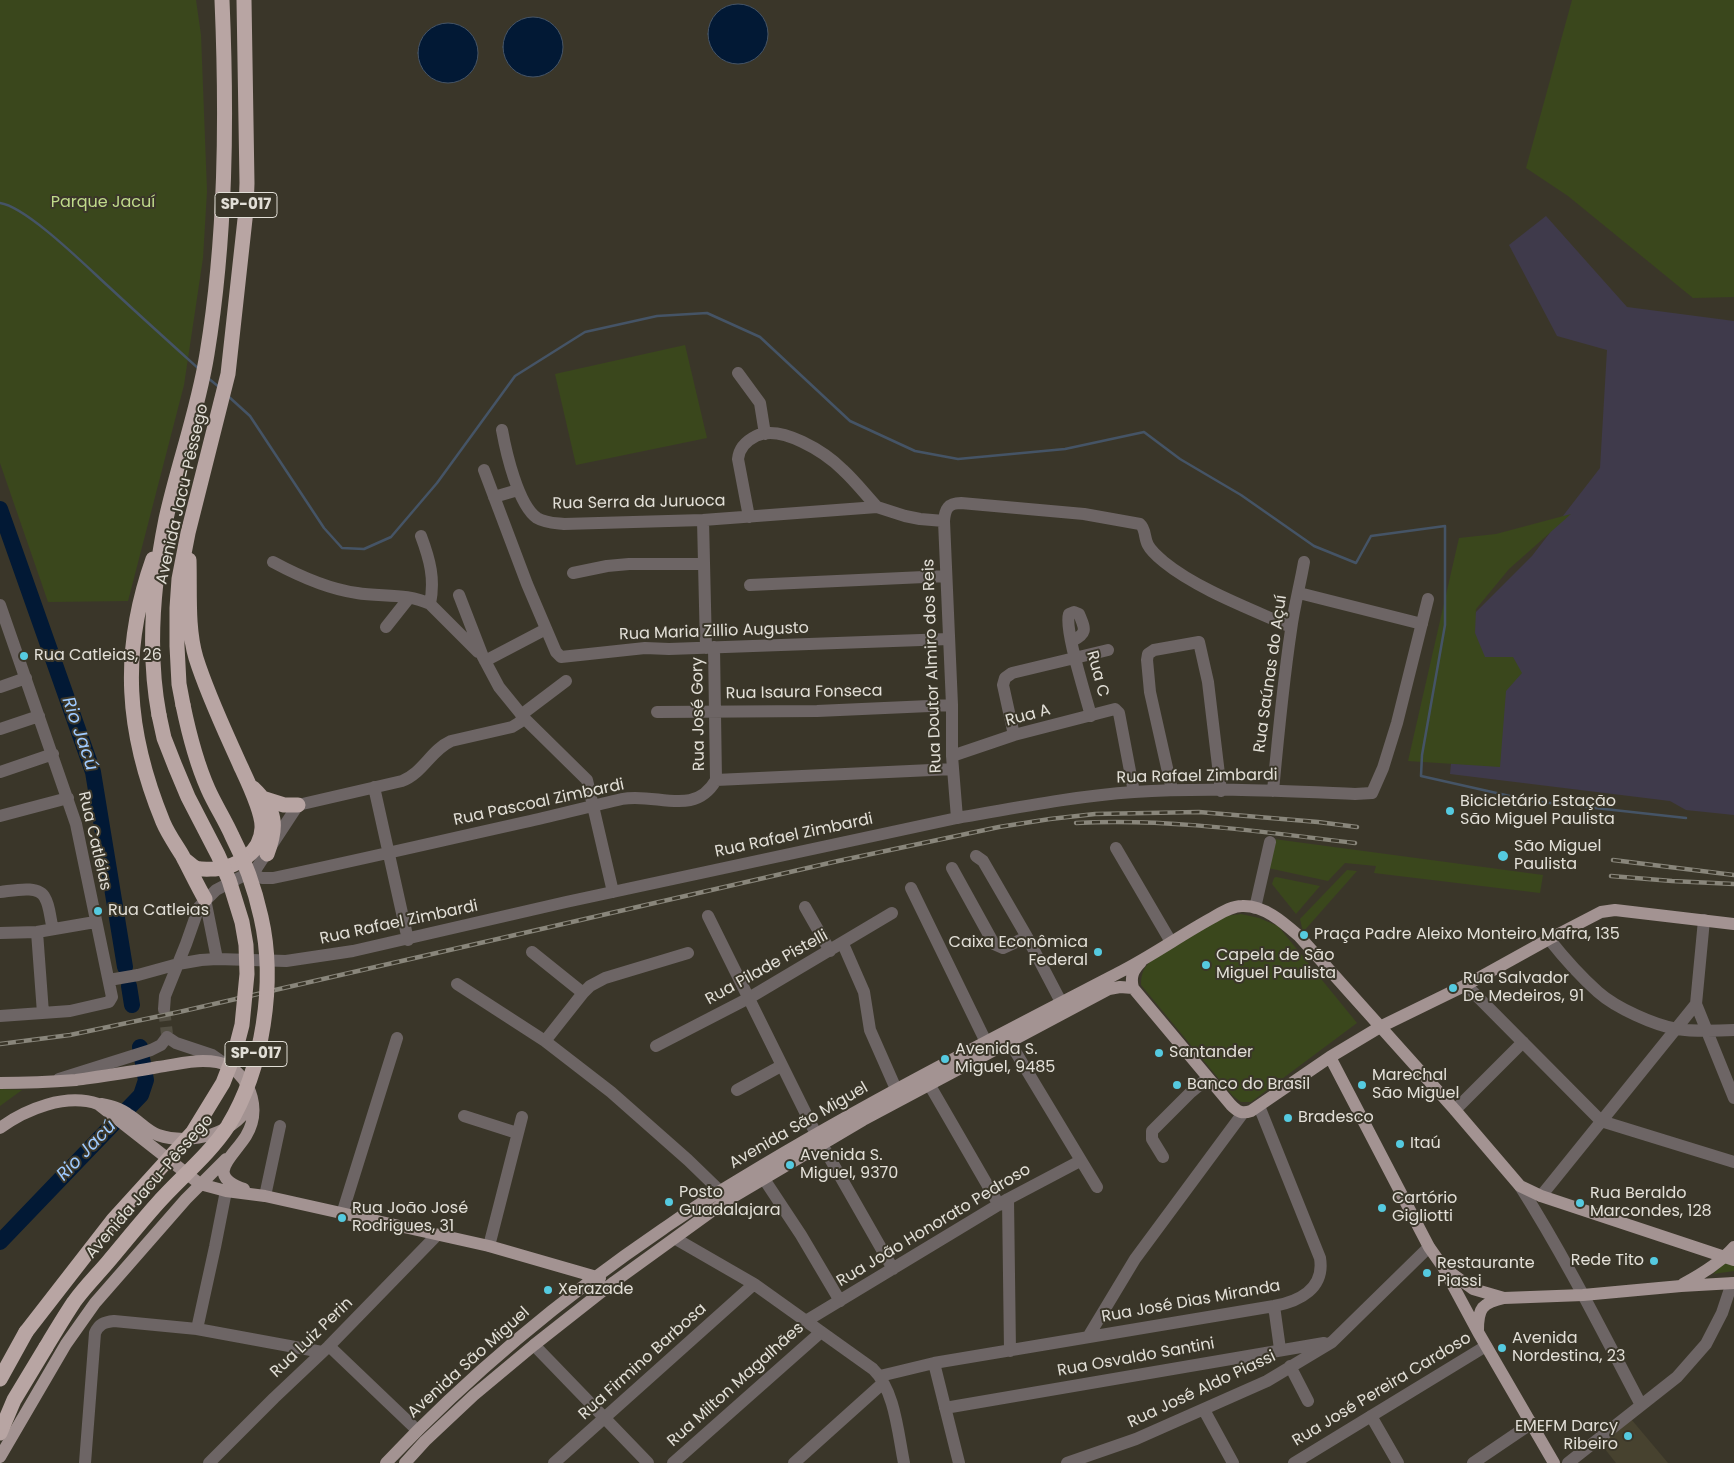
<!DOCTYPE html>
<html>
<head>
<meta charset="utf-8">
<style>
	body { margin:0 }
	canvas { display:block; background:#3a3629 }
</style>
</head>
<body>
<canvas width="1734" height="1463"></canvas>
<script>
const c = document.querySelector('canvas').getContext('2d');
c.lineJoin = 'round';
function paint(path, color) { c.fillStyle = color; c.fill(path, 'evenodd'); }
function trace(path, color, width, dash) { c.strokeStyle = color; c.lineWidth = width; c.lineCap = dash ? 'butt' : 'round'; c.setLineDash(dash || []); c.stroke(path); }
function label(font, color, halo, rows, align = 'center') {
  c.font = font + ' Poppins,sans-serif'; c.lineWidth = 4; c.setLineDash([]); c.textBaseline = 'middle'; c.strokeStyle = halo; c.fillStyle = color; for (const [text, x, y, turn = 0] of rows) {
    c.save(); c.translate(x, y); c.rotate((+turn || 0) * Math.PI / 180); c.textAlign = isNaN(turn) ? turn : align; if (halo) c.strokeText(text, 0, 0); c.fillText(text, 0, 0); c.restore();
  }
}
const built = new Path2D(`
	M1631 1419 1668 1463H1616L1601 1444Z`);
const industrial = new Path2D(`
	M1546 216 1627 307 1734 321V815L1686 810 1670 801 1450 774 1465 623 1532 556 1600 468 1607 350 1557 336 1509 245Z`);
const green = new Path2D(`
	M0 0H196L201 35 207 191 203 258 184 385 128 601 48 602 0 463Z
	M1572 0H1734V297L1693 298 1568 196 1526 168Z
	M685 345 707 438 576 465 555 374Z
	M1571 514 1509 569 1476 609 1475 633 1485 657H1513L1522 673 1506 691 1500 767 1408 761 1459 538 1496 534Z
	M1274 839 1543 875 1540 893 1374 873 1376 866 1345 863 1328 881 1268 868Z
	M1347 870 1357 871 1303 932 1300 919Z
	M1276 877 1320 886 1296 914 1272 884 1274 878Z
	M1241 914 1259 918 1278 926 1357 1023 1251 1102H1241L1233 1096 1141 985C1141 973 1144 967 1152 960L1226 916Z
	M0 1089 22 1090 0 1106Z
	M1726 1262 1734 1265V1271L1713 1274Z`);
const water = new Path2D(`
	M708 34a30 30 0 1 1 60 0a30 30 0 1 1-60 0Z
	M503 47a30 30 0 1 1 60 0a30 30 0 1 1-60 0Z
	M418 53a30 30 0 1 1 60 0a30 30 0 1 1-60 0Z`);
const stream = new Path2D(`
	M0 203C27 207 86 266 108 286 138 314 168 341 199 369
	M208 378 219 387
	M228 396 250 416 324 528 342 548 364 549 391 537 437 483 515 376 585 332 657 316 707 313 760 337 850 421 915 451 958 459 1065 449 1144 432 1180 459 1241 495 1314 546 1356 563 1371 536 1445 526V625L1422 755 1421 776 1532 801 1686 818`);
const river = new Path2D(`
	M0 509 93 772 125 967
	M129 986 132 1005
	M0 1242 141 1095 146 1080 140 1047`);
const minorTunnel = new Path2D(`
	M164 1009 167 1034`);
const minor = new Path2D(`
	M738 373 760 403 765 434
	M502 430C506 452 518 505 537 518 545 523 555 523 564 524L703 520 877 507 905 516 920 519 944 521
	M484 470 527 584 556 652 561 657 645 648 669 649 949 639
	M494 497 518 490
	M749 517 738 459C739 448 746 441 756 436 781 424 825 452 843 470 855 481 865 494 877 507
	M703 520 706 648
	M421 536C430 560 435 579 430 604
	M273 562C299 576 327 589 357 593 381 597 408 593 430 604L478 652
	M573 573 607 566 629 564H704
	M750 585 946 576
	M1299 593 1422 624
	M459 595 483 657 499 687 525 719 587 780 613 892
	M0 605 76 824 112 997 109 1002 70 1011 0 1016
	M386 627 409 598
	M1072 641C1088 633 1085 629 1079 614L1074 612 1069 614C1064 630 1086 696 1091 716
	M714 647 716 780
	M485 661 546 629
	M0 687 26 678
	M657 712 817 711 952 705
	M521 715 566 681
	M0 729 39 716
	M1014 735 1003 685 1005 678 1012 673 1108 650
	M952 756 1014 735 1115 709 1119 713 1134 792
	M0 772 53 754
	M374 787 408 940
	M1172 790 1150 692 1147 660 1148 654 1154 650 1199 642 1208 682 1221 791
	M1273 791C1278 737 1283 683 1291 630 1294 607 1300 585 1304 562
	M0 816 68 798
	M957 818 952 756V705L944 521C945 509 948 503 961 503L1084 514 1140 524C1146 529 1144 538 1148 545 1151 551 1158 557 1164 562 1197 589 1251 609 1291 627
	M1116 848 1171 942
	M976 856 983 861 1027 937 1061 1002
	M952 868 994 944 1003 948 1027 937
	M249 873 262 878H273C359 860 444 840 530 821 561 814 591 806 622 799 656 792 694 818 716 780L953 769
	M911 888 986 1042
	M0 892C12 891 39 884 45 898 50 906 50 919 53 929
	M205 899 217 959
	M805 907 830 951
	M1255 908 1270 842
	M708 916 816 1134 893 1269
	M1704 920 1696 1004 1734 1098
	M37 932 43 1013
	M0 933 37 932 95 922
	M1549 939C1564 958 1580 976 1598 992 1616 1008 1654 1025 1677 1029 1696 1032 1715 1031 1734 1030
	M843 944 864 992 870 1030 896 1089
	M532 952 583 993
	M109 980 138 975 178 964 201 960 217 959 286 961 353 951 566 902 957 818C1015 808 1075 796 1134 792 1207 787 1281 791 1355 794L1372 793 1383 768 1397 723 1428 599
	M457 984 545 1041 611 1092 688 1160 720 1191 725 1199
	M1466 985 1601 1121 1734 1162
	M164 1009 165 996 186 944 199 907 216 890 256 869 298 805 402 781C423 773 431 750 451 741L512 727 525 719
	M167 1037 176 1043 212 1055 225 1064
	M545 1041 583 993 590 986 605 978 688 953
	M1009 1041 1097 1187
	M656 1046 749 998 892 913
	M59 1079 151 1050 161 1045 167 1037
	M929 1084 999 1205
	M737 1090 781 1066
	M1455 1110 1523 1042
	M464 1116 517 1133
	M1163 1157 1152 1139V1131L1191 1092 1208 1078
	M764 1179 801 1235 840 1301
	M1520 1186C1565 1257 1602 1331 1641 1405
	M265 1196 280 1126
	M1541 1196 1696 1004
	M1008 1199 1010 1351
	M342 1214 397 1038
	M676 1239 754 1284 873 1369C895 1390 898 1434 904 1463
	M489 1246 522 1117
	M1274 1306 1280 1349
	M806 1321 1008 1199 1080 1161
	M197 1329 215 1247 226 1191
	M1088 1337 1135 1259 1243 1113
	M534 1345 648 1463
	M329 1346 417 1430
	M934 1363 959 1463
	M1290 1366 1308 1401
	M880 1376 934 1363 1274 1306C1300 1301 1325 1288 1320 1258L1259 1106
	M945 1408 1324 1343
	M1204 1410 1233 1463
	M1371 1416 1398 1463
	M85 1463 95 1333C99 1324 104 1322 114 1321L197 1329 322 1352
	M209 1463 274 1398 329 1346 437 1235
	M554 1463 754 1284
	M673 1463 821 1332
	M794 1463 883 1383
	M1067 1463 1136 1439 1267 1381 1332 1342 1429 1247
	M1294 1463 1486 1346
	M1473 1463 1532 1423
	M1568 1463 1677 1377 1706 1344 1722 1313 1732 1283`);
const major = new Path2D(`
	M1141 962C1133 970 1130 977 1133 988L1231 1105C1238 1112 1242 1114 1251 1111L1330 1057 1380 1027 1466 985 1549 939 1601 912 1615 910 1734 924
	M1330 1057 1429 1247 1443 1267 1478 1332 1554 1463
	M0 1083C25 1083 50 1082 76 1080 103 1076 131 1072 158 1067 173 1065 188 1061 203 1061 212 1061 221 1062 229 1066 252 1081 261 1111 246 1136 233 1157 204 1175 244 1189
	M101 1104C111 1106 121 1108 129 1115 139 1121 147 1131 158 1135 190 1146 238 1134 252 1100
	M0 1128C26 1109 66 1093 98 1104L200 1184 226 1191 265 1196 489 1246 600 1278
	M1447 1270 1473 1289 1504 1298 1583 1295 1681 1286 1734 1283
	M1683 1284C1702 1274 1720 1263 1734 1247
	M1478 1330C1478 1308 1482 1303 1504 1298
	M0 1457 66 1344 95 1303 186 1199 226 1159
	M386 1463C469 1375 563 1297 663 1229 682 1216 702 1202 722 1190 851 1110 987 1041 1122 971 1153 955 1181 935 1212 918 1221 913 1231 906 1242 906 1264 905 1283 922 1299 936L1455 1110 1520 1186 1541 1196 1734 1260
	M405 1463 425 1441 474 1395 534 1345 614 1282 726 1201 863 1120 1109 989 1120 987 1133 988`);
const highway = new Path2D(`
	M153 559C120 652 126 732 163 822 168 834 176 845 182 855 190 870 197 885 205 899
	M183 705 179 684 177 646V608L179 579 188 533 228 374 246 210 247 183 244 0
	M159 715C147 651 153 583 166 519 178 464 198 411 207 354 226 238 227 118 222 0
	M253 788C276 810 278 825 267 854
	M265 799 284 805H298
	M184 859C188 862 192 866 196 868 202 870 209 869 215 869 237 867 261 853 262 828 263 813 248 782 241 767 225 731 208 696 196 658 187 628 190 592 189 560
	M0 1379 26 1332
	M0 1433 14 1400 46 1347`);
const rail = new Path2D(`
	M1076 823C1169 818 1262 832 1355 843
	M1613 860 1734 875
	M1611 876 1672 881 1734 884
	M0 1044 70 1035 179 1012 838 861 999 827 1050 819 1095 814 1199 812 1318 822 1357 827`);
const highwayBridge = new Path2D(`
	M26 1332 113 1220 193 1132 223 1083 235 1052 242 1025 247 974 246 945 242 922 229 880 218 855 188 797 175 766 164 738 159 715
	M46 1347C55 1332 64 1317 74 1302 84 1288 97 1275 108 1262 124 1243 140 1223 157 1204 180 1178 209 1155 228 1126 263 1069 276 982 261 917 255 890 245 861 232 836 225 820 215 805 208 789 196 762 189 734 183 705`);
const markers = [
	[24,656,5,"#55cae0"],
	[1450,811,5,"#55cae0"],
	[1503,856,6,"#55cae0"],
	[98,911,5,"#55cae0"],
	[1304,935,5,"#55cae0"],
	[1098,952,5,"#55cae0"],
	[1206,965,5,"#55cae0"],
	[1453,988,5,"#55cae0"],
	[1159,1053,5,"#55cae0"],
	[945,1059,5,"#55cae0"],
	[1177,1085,5,"#55cae0"],
	[1362,1085,5,"#55cae0"],
	[1288,1118,5,"#55cae0"],
	[1400,1144,5,"#55cae0"],
	[790,1165,5,"#55cae0"],
	[669,1202,5,"#55cae0"],
	[1580,1203,5,"#55cae0"],
	[1382,1208,5,"#55cae0"],
	[342,1218,5,"#55cae0"],
	[1654,1261,5,"#55cae0"],
	[1427,1273,5,"#55cae0"],
	[548,1290,5,"#55cae0"],
	[1502,1348,5,"#55cae0"],
	[1628,1436,5,"#55cae0"]
];
const shields = [
	[246,205,62],
	[256,1054,62]
];
const shieldNames = [
	["SP-017",246,205],
	["SP-017",256,1054]
];
const parkNames = [
	["Parque Jacuí",103,203]
];
const streetNames = [
	["Avenida Jacu-Pêssego",183,494,-77],
	["Rua Serra da Juruoca",639,503,-1],
	["Rua Maria Zillio Augusto",714,632,-2],
	["Rua Doutor Almiro dos Reis",933,666,-92],
	["Rua C",1097,674,75],
	["Rua Saúnas do Açuí",1271,674,-82],
	["Rua Isaura Fonseca",804,693,-1],
	["Rua José Gory",699,714,-91],
	["Rua A",1028,716,-15],
	["Rua Rafael Zimbardi",1197,777,-1],
	["Rua Pascoal Zimbardi",539,803,-12],
	["Rua Rafael Zimbardi",794,836,-12],
	["Rua Catléias",94,841,77],
	["Rua Rafael Zimbardi",399,923,-12],
	["Rua Pilade Pistelli",767,968,-29],
	["Avenida São Miguel",799,1126,-30],
	["Avenida Jacu-Pêssego",150,1187,-49],
	["Rua João Honorato Pedroso",934,1226,-31],
	["Rua José Dias Miranda",1191,1302,-10],
	["Rua Luiz Perin",312,1338,-44],
	["Rua Osvaldo Santini",1136,1358,-10],
	["Rua Firmino Barbosa",643,1362,-42],
	["Avenida São Miguel",469,1363,-42],
	["Rua Milton Magalhães",736,1385,-42],
	["Rua José Aldo Piassi",1202,1390,-25],
	["Rua José Pereira Cardoso",1382,1390,-31]
];
const poiNames = [
	["Rua Catleias, 26",34,656],
	["Bicicletário Estação",1460,802],
	["São Miguel Paulista",1460,820],
	["São Miguel",1514,847],
	["Paulista",1514,865],
	["Rua Catleias",108,911],
	["Praça Padre Aleixo Monteiro Mafra, 135",1314,935],
	["Caixa Econômica",1088,943,"right"],
	["Federal",1088,961,"right"],
	["Capela de São",1216,956],
	["Miguel Paulista",1216,974],
	["Rua Salvador",1463,979],
	["De Medeiros, 91",1463,997],
	["Avenida S.",955,1050],
	["Miguel, 9485",955,1068],
	["Santander",1169,1053],
	["Marechal",1372,1076],
	["São Miguel",1372,1094],
	["Banco do Brasil",1187,1085],
	["Bradesco",1298,1118],
	["Itaú",1410,1144],
	["Avenida S.",800,1156],
	["Miguel, 9370",800,1174],
	["Posto",679,1193],
	["Guadalajara",679,1211],
	["Rua Beraldo",1590,1194],
	["Marcondes, 128",1590,1212],
	["Cartório",1392,1199],
	["Gigliotti",1392,1217],
	["Rua João José",352,1209],
	["Rodrigues, 31",352,1227],
	["Rede Tito",1644,1261,"right"],
	["Restaurante",1437,1264],
	["Piassi",1437,1282],
	["Xerazade",558,1290],
	["Avenida",1512,1339],
	["Nordestina, 23",1512,1357],
	["EMEFM Darcy",1618,1427,"right"],
	["Ribeiro",1618,1445,"right"]
];
const waterNames = [
	["Rio Jacú",79,734,71],
	["Rio Jacú",87,1151,-46]
];
paint(built, '#47422f');
paint(industrial, '#3f3a4b');
paint(green, '#3a471c');
paint(water, '#021935');
trace(water, '#455466', 1);
trace(stream, '#455466', 2.5);
trace(river, '#021935', 16);
trace(minorTunnel, '#534f43', 12, [12, 6]);
trace(minor, '#6d6565', 12);
trace(major, '#a39392', 12);
trace(highway, '#b8a5a3', 15);
trace(rail, '#89867b', 4.5);
trace(rail, '#3a3629', 2.5, [8]);
trace(highwayBridge, '#b8a5a3', 15);
for (const [x, y, r, color] of markers) { const dot = new Path2D(); dot.arc(x, y, r, 0, 2 * Math.PI); c.fillStyle = color; c.fill(dot); trace(dot, '#3a3629', 2); }
for (const [x, y, w] of shields) { const box = new Path2D(); box.roundRect(x - w / 2, y - 12.5, w, 25, 4); c.fillStyle = '#3a3629'; c.fill(box); trace(box, '#e2dfd7', 1); }
label('bold 15px', '#e2dfd7', null, shieldNames);
label('16px', '#bfda8a', '#3a3629', parkNames);
label('16px', '#e2dfd7', '#3a3629', streetNames);
label('16px', '#e2dfd7', '#3a3629', poiNames, 'left');
label('italic 18px', '#a0cbff', '#3a3629', waterNames);
</script>
</body>
</html>
